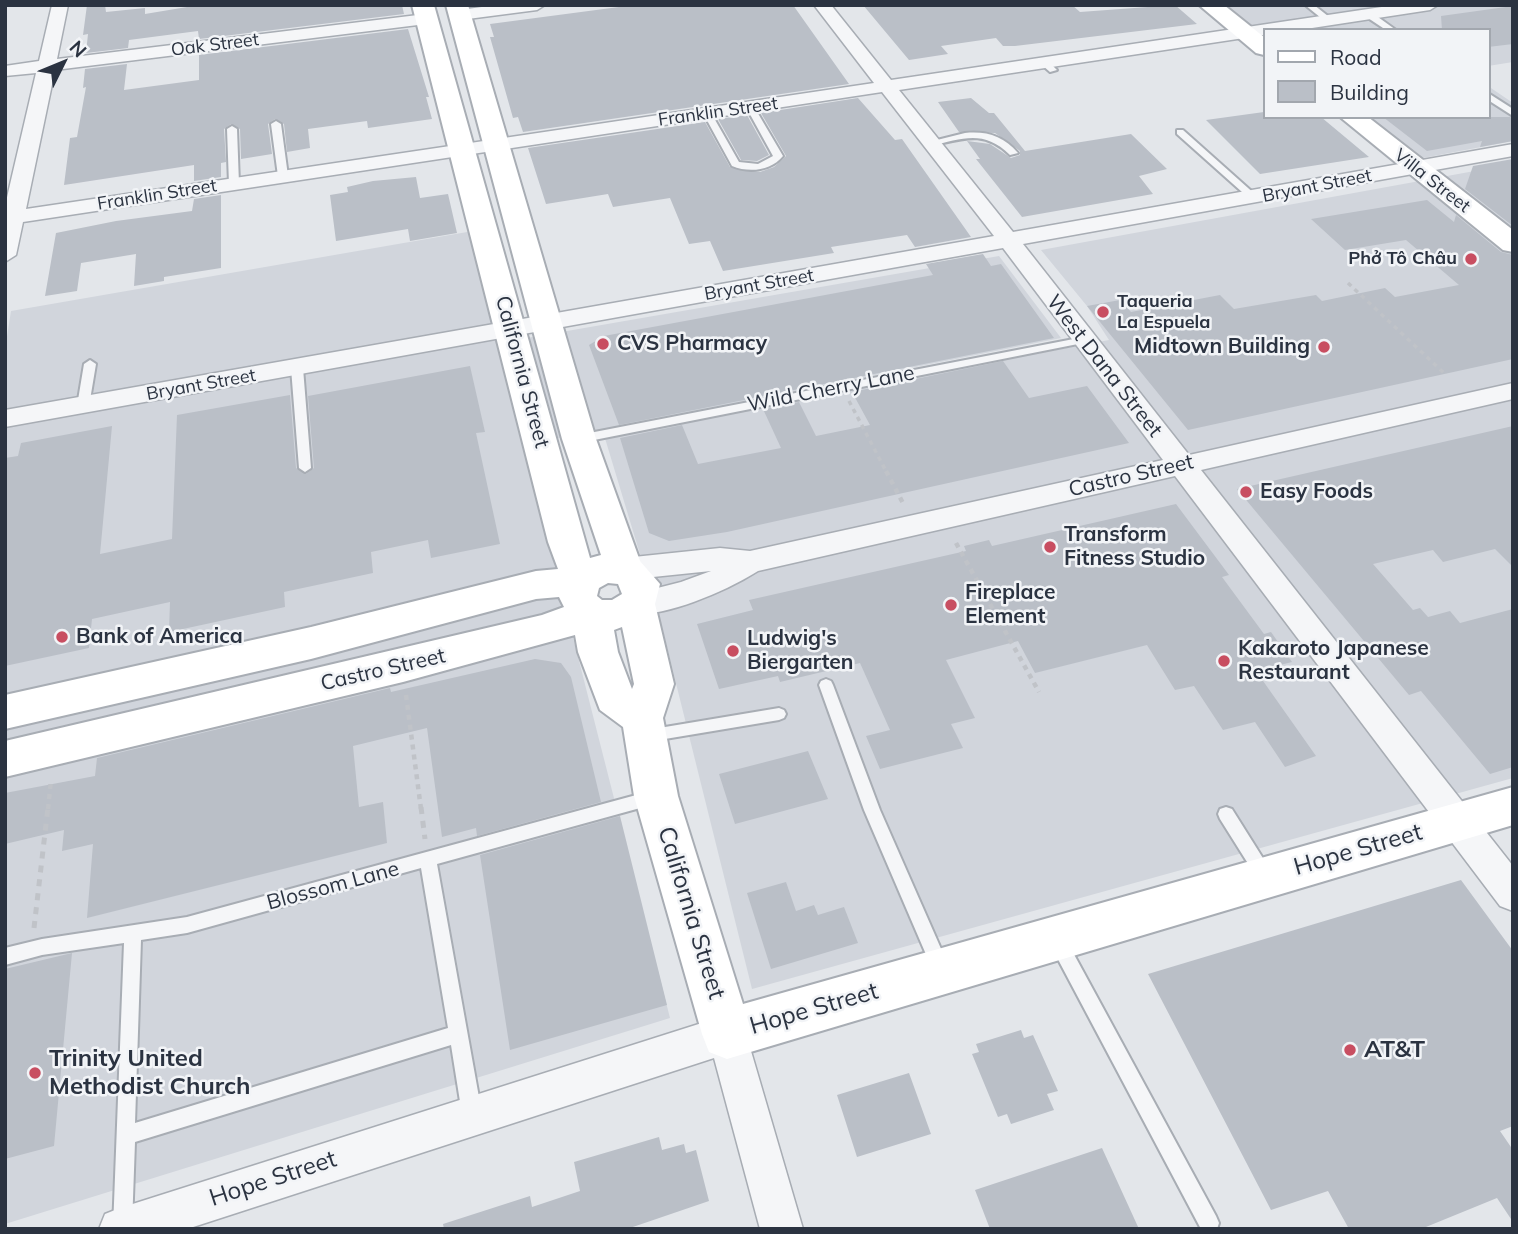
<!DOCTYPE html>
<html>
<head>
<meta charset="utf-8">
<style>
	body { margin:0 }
	#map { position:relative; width:1518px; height:1234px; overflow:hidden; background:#e3e6ea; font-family:Mulish,sans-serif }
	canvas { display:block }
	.frame { position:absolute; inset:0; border:7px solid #2b3341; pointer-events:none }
	.legend { position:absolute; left:1263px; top:28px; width:228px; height:91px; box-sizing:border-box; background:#f2f4f7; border:2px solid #a2a7ae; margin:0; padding:9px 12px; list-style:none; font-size:21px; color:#2b3341 }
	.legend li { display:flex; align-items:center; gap:14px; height:35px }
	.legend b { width:35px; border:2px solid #a2a7ae }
	.north { position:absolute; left:28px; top:28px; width:70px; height:70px; -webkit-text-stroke:5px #f2f4f7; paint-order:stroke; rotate:47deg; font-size:19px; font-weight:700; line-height:28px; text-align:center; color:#2b3341 }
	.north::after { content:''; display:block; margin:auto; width:24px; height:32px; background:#2b3341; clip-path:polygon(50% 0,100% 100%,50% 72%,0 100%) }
</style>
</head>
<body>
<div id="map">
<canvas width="1518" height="1234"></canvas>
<div class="frame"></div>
<ul class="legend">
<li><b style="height:9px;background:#fff"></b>Road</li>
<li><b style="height:19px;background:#babfc7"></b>Building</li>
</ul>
<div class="north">N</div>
</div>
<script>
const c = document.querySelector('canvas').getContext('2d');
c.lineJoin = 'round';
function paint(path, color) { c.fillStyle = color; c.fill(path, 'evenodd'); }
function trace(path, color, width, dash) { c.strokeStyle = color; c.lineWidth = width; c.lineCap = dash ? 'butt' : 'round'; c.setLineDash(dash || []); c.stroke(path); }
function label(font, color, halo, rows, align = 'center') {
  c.font = font + ' Mulish,sans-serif'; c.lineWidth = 5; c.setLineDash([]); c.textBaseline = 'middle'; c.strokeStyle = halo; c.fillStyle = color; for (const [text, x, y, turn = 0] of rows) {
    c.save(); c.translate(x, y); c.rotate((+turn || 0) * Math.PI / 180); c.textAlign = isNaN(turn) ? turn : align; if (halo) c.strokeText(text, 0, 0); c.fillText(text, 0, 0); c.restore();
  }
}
const built = new Path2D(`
	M1215 5H1513V62L1488 66V30H1264V45Z
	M1488 86 1513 103V141L1407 161 1353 117H1488Z
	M1513 164V778L752 989 662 627 604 435 1109 340 1087 306 1041 250Z
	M473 231 498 343 999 256 1061 338 524 445 670 1018 5 1224V349L11 311Z`);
const building = new Path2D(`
	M87 5H105L106 12 145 8V14L199 5H402L404 14 199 39 198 31 129 40 128 48 86 53 88 34 83 35Z
	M634 5H793L849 84 523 132 518 117 513 118 490 37H494L490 24Z
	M863 5H1072L1080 12 1175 5 1197 24 1015 46H1003L996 38 941 46 948 54 909 60Z
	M1513 6V44L1488 47V30H1442L1441 16Z
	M408 29 429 97H426L432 119 368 128 367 121 308 129 310 148 287 152 284 124 275 119 268 124 272 154 241 159 240 129 231 124 224 129 226 162 221 163V177L194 181V165L64 185 70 138 77 137 86 87 83 88 85 69 127 64 124 90 199 80V55Z
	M858 98 895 140 902 139 971 237 915 247 907 235 831 247 834 253 723 271 710 241 689 244 670 198 613 207 608 194 546 204 528 148 705 122 730 167 760 172 774 167 786 156 761 113Z
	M971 98 989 113H994L1025 151 1131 134 1167 169 1139 176 1153 194 1022 217 976 159H980L967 141 990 144 1011 158 1020 155V151L995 133 959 132 938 102Z
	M1264 112V117H1321L1369 157 1260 174 1206 120Z
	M747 115 769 155 757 161 741 160 718 119Z
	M1383 117H1510L1513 118V141L1480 147 1482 141 1427 151Z
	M1513 159V226L1465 189 1473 166Z
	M416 177 420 198 448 194 457 233 410 241 408 229 336 241 330 195 348 192 347 187 373 181Z
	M221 195V268L164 277V281L134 286 136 254 81 263 77 291 45 296 56 233 116 221 192 211 194 199Z
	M1427 200 1454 222 1456 215 1501 252 1513 255V359L1188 430 1087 306 1120 300 1131 312 1220 295 1234 309 1316 295 1322 301 1385 288 1395 297 1459 285 1406 240 1345 250 1311 219Z
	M983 254 991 266 1001 264 1054 338 619 425 589 345 604 336 933 275 926 264Z
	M1003 361 1029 398 1087 386 1129 443 727 532 669 541 649 533 620 438 682 425 698 464 781 448 763 409 799 402 816 436 870 425 852 392Z
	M470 366 485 432 476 433 500 544 431 558 428 540 371 552 373 573 284 592 285 607 169 632 170 602 92 619 89 648 5 666V458L18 456 21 443 112 426 100 554 172 539 177 415 290 395 296 468 306 474 314 468 308 396Z
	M1513 426V567L1495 549 1443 562 1433 550 1373 564 1413 610 1420 608 1428 617 1450 611 1460 623 1513 609V767L1490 774 1421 691 1409 695 1237 489Z
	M1176 504 1229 575 1222 577 1264 634 1271 632 1292 662 1256 671 1316 756 1285 767 1255 722 1223 730 1194 686 1175 690 1147 645 1035 673 1018 641 946 660 975 718 951 724 963 748 880 769 866 736 890 730 860 663 780 682 778 676 719 689 697 624 753 610 749 600 966 551 964 546 989 540 992 546Z
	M535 659 561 663 571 677 601 802 477 836 476 828 442 837 427 728 353 746 359 807 383 802 387 843 87 918 93 844 62 851 64 830 5 844V793L95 776 97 758 390 688 391 692Z
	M808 751 828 799 735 824 719 774Z
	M620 816 667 1005 510 1050 480 855Z
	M1461 880 1513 951V1126L1500 1131 1513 1150V1222L1497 1198 1421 1229H1349L1328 1191 1271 1210 1148 974Z
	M786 882 796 911 814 905 818 915 844 907 858 943 771 969 747 893Z
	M72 953 54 1146 5 1159V969Z
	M1021 1030 1024 1038 1033 1035 1058 1091 1047 1094 1054 1110 1011 1124 1007 1114 998 1117 972 1054 979 1052 976 1044Z
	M909 1073 931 1134 857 1157 837 1095Z
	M659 1137 662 1150 684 1144 686 1153 696 1150 709 1201 627 1229H444L443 1224 530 1196 532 1207 580 1191 574 1162Z
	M1102 1148 1139 1229H990L975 1190Z`);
const pathFar2 = new Path2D(`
	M1348 283 1445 374
	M849 401 887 473`);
const pathFar1 = new Path2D(`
	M886 471 904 505
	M956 543 1039 692
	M406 695 421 809
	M48 809 51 780`);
const path = new Path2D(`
	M421 807 425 839
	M34 928 48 807`);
const lane = new Path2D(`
	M1305 5H1314L1333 20 1326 22Z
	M1365 12H1371L1396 30H1386L1365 16Z
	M1042 61H1048L1057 70 1050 72 1042 65Z
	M1488 93 1513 109V116L1488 100Z
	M747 105H753L783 156C771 171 749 173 732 166L703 113 710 111 739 162 758 164 773 156 746 107Z
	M276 121 281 124 288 176 283 179 278 176 271 124Z
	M232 126 237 129 239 184 234 187 229 184 227 129Z
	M1177 130H1183L1257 196V200H1251L1177 134Z
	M965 133C987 131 1003 136 1018 153L1010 155C983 129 963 139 930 146L925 143Z
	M1084 337 1088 338V342L579 443 573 439 579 435Z
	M90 360 96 364 89 406 83 410 77 406 84 364Z
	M297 364 303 368 311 468 305 472 299 468 291 368Z
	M826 679 831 681 833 685 880 810 949 967 946 973 940 976 934 973 864 810 819 685 821 681Z
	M779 708 784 710 786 714 784 718 779 720 647 742 642 741 639 736 642 731 647 730Z
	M651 791 657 793 659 798 657 803 651 805 437 864 482 1114 479 1121 472 1124 465 1121 462 1114 451 1045 135 1142 132 1226 131 1229H113L124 943 42 955 5 965V948L42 939 187 917ZM421 868 448 1028 135 1123 141 940 187 933Z
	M1226 807 1232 809 1271 871 1273 876 1271 881 1265 884 1259 881 1220 819 1218 814 1220 809Z
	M1058 934 1064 936 1216 1216 1219 1223 1217 1229H1201L1052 948 1049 942 1052 936Z`);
const street = new Path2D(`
	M52 5H68L57 59 426 14 434 19 426 24 55 70 26 209 874 83 814 5H831L891 80 1395 5H1438L1430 10 1299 30H1264V35L899 90 1013 232 1513 144V156L1023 244 1189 455 1513 383V399L1201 470 1513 866V911L1500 906 1175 476 758 571C730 589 658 622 626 612L621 604 626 596 681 582 711 571 624 580 614 577 610 569 614 561 624 558 720 548 750 551 1163 460 1003 248 5 427V410L994 236 882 92 23 222 16 255 5 262V206L36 73 5 76V66L39 61Z
	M496 5H545L537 10 460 20 452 15 460 10Z
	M727 1015 741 1020 746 1034 803 1229H760L714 1058 187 1229H99L105 1214 120 1208Z`);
const secondary = new Path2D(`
	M412 5H434L590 558 601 555 562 439 446 5H468L596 439 640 561 660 584 655 604 674 684 663 718 678 796 743 1004 1513 787V825L727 1059 709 1052 702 1034 634 796 623 727 600 710 578 652 575 635 403 682 5 777V741L542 615 564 607 559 597 536 599 311 659 5 729V695L311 627 536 571 558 569 548 542ZM608 583 618 584 622 594 612 600H602L597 596 599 588ZM622 627 634 684 632 689 618 652 614 630Z
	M1199 5H1224L1264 37V55L1256 53Z
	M1340 117H1368L1513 230V252L1503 250Z`);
const markers = [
	[1471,259,7,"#c84e61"],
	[1103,312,7,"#c84e61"],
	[603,344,7,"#c84e61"],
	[1324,347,7,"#c84e61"],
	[1246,492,7,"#c84e61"],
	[1050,547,7,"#c84e61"],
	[951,605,7,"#c84e61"],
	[62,637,7,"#c84e61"],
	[733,651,7,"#c84e61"],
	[1224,661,7,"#c84e61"],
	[1350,1050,7,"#c84e61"],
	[35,1073,7,"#c84e61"]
];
const farStreetnames = [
	["Oak Street",215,45,-7],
	["Franklin Street",718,112,-8],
	["Villa Street",1432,181,38],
	["Bryant Street",1317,186,-11],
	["Franklin Street",157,195,-9],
	["Bryant Street",759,285,-10],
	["Bryant Street",201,385,-10]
];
const farPoinames = [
	["Phở Tô Châu",1457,259],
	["Taqueria",1117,302,"left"],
	["La Espuela",1117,323,"left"]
];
const poiNames = [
	["CVS Pharmacy",617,344],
	["Midtown Building",1310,347,"right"],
	["Easy Foods",1260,492],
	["Transform",1064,535],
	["Fitness Studio",1064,559],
	["Fireplace",965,593],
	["Element",965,617],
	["Bank of America",76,637],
	["Ludwig's",747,639],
	["Biergarten",747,663],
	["Kakaroto Japanese",1238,649],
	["Restaurant",1238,673]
];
const streetNames = [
	["West Dana Street",1104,366,52],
	["California Street",522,372,75],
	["Wild Cherry Lane",831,389,-11],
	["Castro Street",1131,476,-13],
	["Castro Street",383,670,-13],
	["Blossom Lane",333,886,-15]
];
const nearStreetnames = [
	["Hope Street",1358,850,-16],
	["California Street",691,913,73],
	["Hope Street",814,1009,-16],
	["Hope Street",273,1179,-18]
];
const nearPoinames = [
	["AT&T",1364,1050],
	["Trinity United",49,1059],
	["Methodist Church",49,1087]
];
paint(built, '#d1d5dc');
paint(building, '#babfc7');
trace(lane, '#a8adb4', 4);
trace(street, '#a8adb4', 3);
trace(secondary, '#a8adb4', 4);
trace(pathFar2, '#c0c3c8', 3.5, [4.5, 4.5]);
trace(pathFar1, '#c0c3c8', 4.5, [5, 5]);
trace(path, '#c0c3c8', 5, [7, 7]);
paint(lane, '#f5f6f8');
paint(street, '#f5f6f8');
paint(secondary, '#fff');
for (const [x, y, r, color] of markers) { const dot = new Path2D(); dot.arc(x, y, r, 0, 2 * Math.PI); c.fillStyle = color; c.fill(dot); trace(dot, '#f2f4f7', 2.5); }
label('18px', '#2b3341', '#f2f4f7', farStreetnames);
label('bold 18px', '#2b3341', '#f2f4f7', farPoinames, 'right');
label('bold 21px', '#2b3341', '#f2f4f7', poiNames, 'left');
label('21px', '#2b3341', '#f2f4f7', streetNames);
label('24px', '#2b3341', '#f2f4f7', nearStreetnames);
label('bold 24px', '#2b3341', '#f2f4f7', nearPoinames, 'left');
</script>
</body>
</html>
